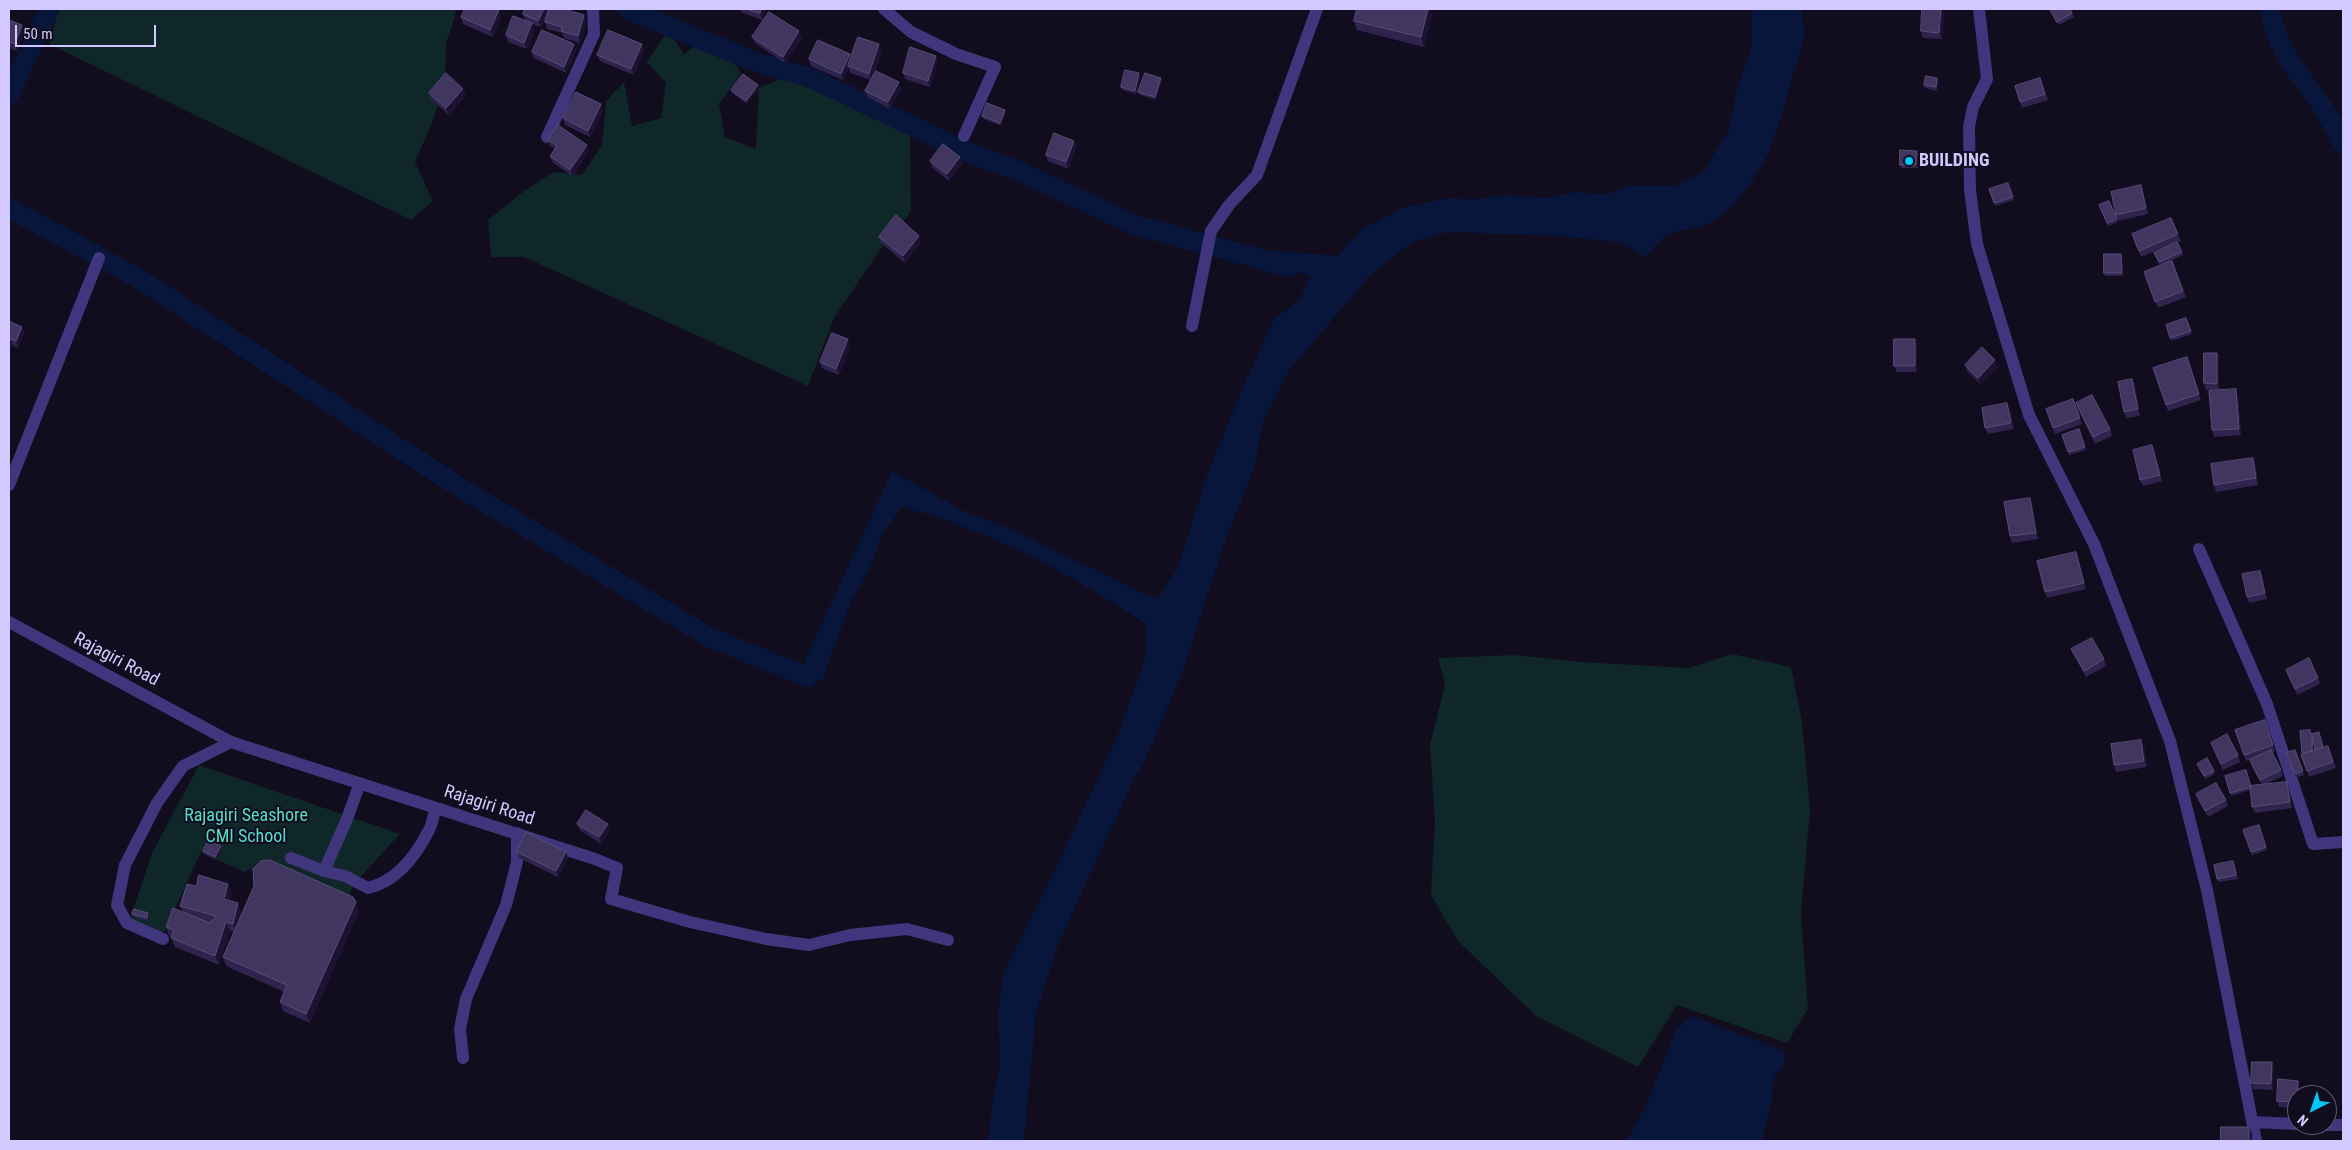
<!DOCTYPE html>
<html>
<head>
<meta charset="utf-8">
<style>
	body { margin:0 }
	#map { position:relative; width:2352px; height:1150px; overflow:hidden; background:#110c1e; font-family:"Roboto Condensed",sans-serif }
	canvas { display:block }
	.frame { position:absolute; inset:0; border:10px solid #d4c9ff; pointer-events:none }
	.north { position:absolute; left:2287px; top:1085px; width:50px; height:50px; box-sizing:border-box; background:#110c1e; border:1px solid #5f5878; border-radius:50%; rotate:221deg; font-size:14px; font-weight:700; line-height:20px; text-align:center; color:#d4c9ff }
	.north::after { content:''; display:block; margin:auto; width:18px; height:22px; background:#00c7f4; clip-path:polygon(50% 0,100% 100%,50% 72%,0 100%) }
	.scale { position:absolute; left:15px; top:25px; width:141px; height:22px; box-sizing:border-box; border:2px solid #d4c9ff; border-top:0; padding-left:6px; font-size:15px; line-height:18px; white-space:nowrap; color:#d4c9ff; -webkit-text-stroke:4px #110c1e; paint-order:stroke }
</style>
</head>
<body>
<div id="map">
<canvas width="2352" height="1150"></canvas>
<div class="frame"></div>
<div class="north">N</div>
<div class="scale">50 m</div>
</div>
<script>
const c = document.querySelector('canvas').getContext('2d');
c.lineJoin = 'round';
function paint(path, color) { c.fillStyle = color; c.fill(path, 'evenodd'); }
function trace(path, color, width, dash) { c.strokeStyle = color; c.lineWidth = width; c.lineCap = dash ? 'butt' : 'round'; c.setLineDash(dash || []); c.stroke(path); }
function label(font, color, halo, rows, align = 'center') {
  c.font = font + ' "Roboto Condensed",sans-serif'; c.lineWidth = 4; c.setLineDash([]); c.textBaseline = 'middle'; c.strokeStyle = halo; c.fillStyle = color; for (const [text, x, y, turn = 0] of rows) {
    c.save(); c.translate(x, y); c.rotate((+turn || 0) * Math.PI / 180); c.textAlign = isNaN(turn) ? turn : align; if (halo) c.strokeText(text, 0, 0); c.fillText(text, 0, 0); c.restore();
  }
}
const green = new Path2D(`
	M59 9H457L446 44 445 83 433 120 415 162 433 201 411 220 49 44Z
	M668 30 684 54 700 42 727 50 741 73 719 104 725 137 756 149 759 88 785 77 892 122 910 133 911 212 886 241 834 318 808 386 524 257H491L488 220 525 190 554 172 582 175 602 145 606 101 624 82 632 126 661 118 666 83 647 62Z
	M1733 654 1791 667 1802 721 1810 810 1801 914 1808 1009 1787 1043 1677 1005 1638 1067 1536 1016 1458 941 1431 895 1435 820 1430 745 1445 684 1438 658 1514 655 1582 662 1688 668Z
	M199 765 400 834 354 884 349 896 274 862 244 872 201 852 164 933 129 921 152 853Z`);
const water = new Path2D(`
	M1752 9H1801L1805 35 1778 127 1767 156 1750 185 1724 214 1704 226 1667 234 1646 257 1618 242 1560 236 1449 232 1412 242 1369 277 1287 373 1264 420 1253 471 1225 541 1182 673 1146 758 1134 779 1059 942 1036 1013 1024 1141H988L992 1105 1000 1063 998 1011 1004 972 1061 857 1117 737 1146 656V624C1072 575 989 529 902 507L883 534 869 570 850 603 822 682 810 672 805 660 892 471 962 510 1008 528 1156 599 1178 567 1206 478 1240 394 1274 319 1298 301 1311 276 1233 250 1280 251 1338 256 1362 229 1403 207 1450 198 1473 200 1504 195 1544 198 1577 192 1605 194 1630 186 1677 185 1703 172 1728 131 1737 90 1752 46Z
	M1692 1016 1784 1051 1785 1062 1773 1080 1772 1099 1762 1141H1626L1645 1108 1677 1028Z`);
const canal = new Path2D(`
	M627 9 753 61 811 78 969 153 1023 173 1135 225 1290 267
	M2270 9C2278 50 2294 68 2318 100 2327 113 2335 129 2343 143
	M9 95 49 9
	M9 208 138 278 456 485 711 638 808 677 822 648`);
const minor = new Path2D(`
	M884 9 911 32 956 54 995 67 964 136
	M1979 9 1987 79 1973 107 1969 127 1970 190 1977 244 2029 415 2094 544 2170 741 2207 890 2256 1141
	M547 137 594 34 593 9
	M1192 326 1211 231 1229 205 1257 175 1317 9
	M9 485 99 258
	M2199 549 2267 704 2313 844 2343 842
	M9 622 231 742 595 859 617 868 611 899 690 922 766 939 809 945 850 935 907 929 948 940
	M291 858 324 871 347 819 360 783
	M324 871 345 876 368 888C397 881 416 856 429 830 433 823 433 815 436 808
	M163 939 127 923 117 905 125 865 157 803 183 766 231 742
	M463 1058 460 1029 466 999 506 905 517 862V833
	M2253 1122 2297 1124
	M2327 1125H2343`);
const wall = new Path2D(`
	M549 9H572L571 11 584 15 586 21 580 43 564 38 562 33 547 29 545 22Z
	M549 9 541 27 532 24 535 30 527 49 508 42 506 35 525 20 523 14Z
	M740 9H766L762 20 741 12Z
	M1941 9 1944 15 1942 39 1923 38 1921 31Z
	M2049 9H2070L2074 17 2059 25Z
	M1432 15 1424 47 1357 30 1354 21Z
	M461 17H501L493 37 463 24Z
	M9 20 22 25 24 31 17 51 9 48Z
	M752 37 802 38 785 63 755 43Z
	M574 44 576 51 566 73 534 58 532 52Z
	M644 50 634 75 600 61 597 55Z
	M882 51 873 76 901 89 890 109 868 97 865 91 871 80 850 73 849 68 843 80 811 66 809 59 851 58Z
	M938 62 930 87 905 79 903 73Z
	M1139 73 1140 76 1136 94 1122 90 1121 87Z
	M1161 78 1162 81 1156 100 1140 95 1138 92Z
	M1937 78 1939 81 1937 91 1925 88 1924 85Z
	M2040 78 2048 100 2022 108 2015 86Z
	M759 88 747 104 732 93 731 90Z
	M429 93 466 95 449 115 431 99Z
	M601 104 603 111 590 137 565 125 563 118Z
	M1005 110 1006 113 1001 126 984 119 982 116Z
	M548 140 589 151 573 176 553 163 550 156 555 149 550 146Z
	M1074 141 1076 147 1068 169 1048 161 1046 155Z
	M1917 151 1918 155V168H1901L1900 165Z
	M960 157 962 164 949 181 932 167 930 161Z
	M2008 183 2014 200 1995 206 1989 189Z
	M2143 191 2148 214 2118 221 2116 215Z
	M2109 201 2118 222 2108 226 2099 205Z
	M2178 234 2181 241 2177 242 2183 255 2160 266 2154 253 2170 245 2141 257 2134 241Z
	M879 237 921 243 905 263 881 243Z
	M2122 257 2123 276H2105L2104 273Z
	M2172 261 2186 297 2158 308 2144 272Z
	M2186 318 2192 334 2171 341 2166 325Z
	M9 321 24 333 18 348 12 345 10 350H9Z
	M1917 345V372H1897L1894 366Z
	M850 346 839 375 822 368 820 362Z
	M2217 353 2219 359V390L2238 395 2241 435 2214 437 2212 430 2219 390H2206L2204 383Z
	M2187 357 2201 400 2168 411 2153 368Z
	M1965 365 1998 367 1980 384 1967 371Z
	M2132 379 2135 385 2140 416 2126 418 2124 412Z
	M2073 399 2082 424 2055 434 2046 409Z
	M2076 403 2110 429 2112 436 2095 444 2078 409Z
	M2010 409 2014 429 1988 434 1985 428Z
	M2079 429 2086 450 2069 455 2062 435Z
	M2154 452 2162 481 2143 486 2140 480Z
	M2253 458 2255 464 2258 485 2216 492 2214 485Z
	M2032 504 2038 539 2012 543 2010 536Z
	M2076 552 2086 589 2047 598 2045 592Z
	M2260 571 2262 577 2267 599 2249 603 2247 597Z
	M2071 649 2104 659 2106 666 2086 677 2074 655Z
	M2286 670 2318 678 2320 684 2297 695Z
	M2265 720 2275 752 2272 753 2281 770 2283 776 2266 784 2289 788 2292 808 2255 813 2252 807 2250 790 2231 796 2225 776 2251 786 2262 785 2252 767 2250 760 2246 761 2235 730Z
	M2312 733 2323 747 2328 746 2336 768 2309 777 2301 755 2303 754 2302 753ZM2313 741 2315 750 2313 751Z
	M2211 743 2238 755 2240 762 2223 770Z
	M2144 746 2147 767 2116 772 2114 765Z
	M2295 750 2304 775 2296 778 2286 753Z
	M2197 764 2214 771 2215 774 2205 779Z
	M2196 794 2226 800 2228 806 2208 817 2199 800Z
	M577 824 610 830 601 844 580 830Z
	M2259 825 2267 850 2252 855 2243 830Z
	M221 846 222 849 216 860 204 854 203 851Z
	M517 852H566L568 858 558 877 519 858Z
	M2235 864 2238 879 2218 882 2217 879Z
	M196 886 232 894 229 900 238 903 241 912 239 920 356 902 359 911 310 1023 283 1011 280 1002 284 992 226 966 223 957 234 932 230 931 219 965 175 947 171 937 169 936 166 927 183 912 180 906Z
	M132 914 149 916 148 921 134 917Z
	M2272 1062 2274 1069 2273 1090 2253 1089 2251 1083Z
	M2298 1081 2300 1087V1095H2297V1108L2279 1107 2277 1101Z`);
const shadedWall = new Path2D(`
	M544 9H549L541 27 538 21Z
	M761 9H766L762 20 760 13Z
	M1428 9H1429L1432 15 1424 47 1421 37Z
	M1941 9 1944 15 1942 39 1939 33Z
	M499 10 501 17 493 37 490 30Z
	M584 15 586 21 580 43 578 36Z
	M532 23 535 30 527 49 524 43Z
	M22 25 24 31 17 51 15 44Z
	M799 31 802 38 785 63 783 57Z
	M574 44 576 51 566 73 564 67Z
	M642 44 644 50 634 75 631 69Z
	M879 44 882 51 871 80 869 74Z
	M850 54 852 61 848 66 849 68 843 80 841 74Z
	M936 56 938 62 930 87 928 81Z
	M1139 73 1140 76 1136 94 1135 91Z
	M1161 78 1162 81 1156 100 1155 97Z
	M1937 78 1939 81 1937 91 1936 87Z
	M899 82 901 89 890 109 888 102Z
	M758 85 759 88 747 104 746 101Z
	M463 89 466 95 449 115 446 108Z
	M601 104 603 111 590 137 588 131Z
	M1005 110 1006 113 1001 126 1000 123Z
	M1074 141 1076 147 1068 169 1066 162Z
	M587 145 589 151 573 176 570 170Z
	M1917 151 1918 155V168L1916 165Z
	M960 157 962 164 949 181 947 174Z
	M2141 185 2143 191 2148 214 2146 208Z
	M919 236 921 243 905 263 903 256Z
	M2121 254 2122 257 2123 276 2122 273Z
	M22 327 24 333 18 348 16 341Z
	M10 339 12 345 10 350 9 346V342Z
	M848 339 850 346 839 375 836 369Z
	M1915 339 1917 345V372L1915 366Z
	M2217 353 2219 359V390L2217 384Z
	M1995 360 1998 367 1980 384 1978 378Z
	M2132 379 2135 385 2140 416 2138 409Z
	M2236 389 2238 395 2241 435 2239 429Z
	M2007 403 2010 409 2014 429 2011 423Z
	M2253 458 2255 464 2258 485 2256 478Z
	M2030 498 2032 504 2038 539 2036 533Z
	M2076 552 2078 558 2086 589 2084 583Z
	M2260 571 2262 577 2267 599 2265 593Z
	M2141 740 2144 746 2147 767 2144 761Z
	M2287 782 2289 788 2292 808 2290 802Z
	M608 824 610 830 601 844 599 837Z
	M221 846 222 849 216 860 215 857Z
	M566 852 568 858 558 877 556 871Z
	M228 884 232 894 227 908 224 899Z
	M356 902 359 911 310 1023 306 1014Z
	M238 903 241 912 237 933 233 924Z
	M148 913 149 916 148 921 147 918Z
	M226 922 230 931 219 965 215 956Z
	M2272 1062 2274 1069 2273 1090 2271 1084Z
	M2298 1081 2300 1087V1095H2297Z
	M2249 1127 2252 1133V1141H2249Z`);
const building = new Path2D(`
	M465 9H496L499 10 490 30 461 17Z
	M525 9H544L538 21 523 14Z
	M549 9H568L567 10 584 15 578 36 561 31 562 27 545 22Z
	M747 9H761L760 13Z
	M1357 9H1428L1421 37 1354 21Z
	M1922 9H1941L1939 33 1921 31Z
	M2050 9H2070L2072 13 2057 22Z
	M769 12 799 31 783 57 752 37Z
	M513 16 532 23 524 43 506 35Z
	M9 20 22 25 15 44 9 42Z
	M542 30 574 44 564 67 532 52Z
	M608 30 642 44 631 69 597 55Z
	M858 37 879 44 869 74 848 66Z
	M818 40 850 54 841 74 809 59Z
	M910 47 936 56 928 81 903 73Z
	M1125 70 1139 73 1135 91 1121 87Z
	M876 71 899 82 888 102 865 91Z
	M446 73 463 89 446 108 429 93Z
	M1145 73 1161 78 1155 97 1138 92Z
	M743 74 758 85 746 101 731 90Z
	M1926 76 1937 78 1936 87 1924 85Z
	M2040 78 2045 94 2020 102 2015 86Z
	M576 92 601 104 588 131 563 118Z
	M987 103 1005 110 1000 123 982 116Z
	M558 125 587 145 570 170 550 156 557 146 548 140Z
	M1054 133 1074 141 1066 162 1046 155Z
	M943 144 960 157 947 174 930 161Z
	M1900 150 1917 151 1916 165H1900Z
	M2008 183 2013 197 1994 203 1989 189Z
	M2141 185 2146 208 2116 215 2111 192Z
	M2109 201 2117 219 2107 223 2099 205Z
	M896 215 919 236 903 256 879 237Z
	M2171 218 2178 234 2139 251 2132 234Z
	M2177 242 2182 252 2159 262 2154 253Z
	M2104 254H2121L2122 273H2104Z
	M2172 261 2183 291 2155 302 2144 272Z
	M2186 318 2191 331 2170 338 2166 325Z
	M9 321 22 327 16 341 10 339 9 342Z
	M832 333 848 339 836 369 820 362Z
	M1894 339H1915V366H1894Z
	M1982 347 1995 360 1978 378 1965 365Z
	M2204 353H2217V384L2204 383Z
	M2187 357 2199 394 2166 405 2153 368Z
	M2132 379 2138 409 2124 412 2118 382Z
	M2236 389 2239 429 2212 430 2209 391Z
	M2092 395 2110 429 2093 437 2076 403Z
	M2073 399 2080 418 2053 428 2046 409Z
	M2007 403 2011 423 1985 428 1982 408Z
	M2079 429 2085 447 2068 452 2062 435Z
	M2152 445 2160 475 2140 480 2133 450Z
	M2253 458 2256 478 2214 485 2211 464Z
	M2030 498 2036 533 2010 536 2004 502Z
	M2076 552 2084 583 2045 592 2037 561Z
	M2260 571 2265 593 2247 597 2242 574Z
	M2092 638 2104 659 2084 671 2071 649Z
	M2309 658 2318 678 2295 689 2286 670Z
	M2265 720 2273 745 2244 755 2235 730Z
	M2310 730 2311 734 2319 732 2323 747 2315 750 2312 736V751L2302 753 2300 731Z
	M2227 734 2238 755 2221 764 2211 743Z
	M2141 740 2144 761 2114 765 2111 744Z
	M2328 746 2333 762 2307 771 2301 755Z
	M2271 750 2281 770 2260 780 2250 760Z
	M2295 750 2303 771 2295 774 2286 753Z
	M2207 758 2214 771 2204 776 2197 764Z
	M2246 770 2251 787 2230 793 2225 776Z
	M2287 782 2290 802 2252 807 2250 786Z
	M2216 783 2226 800 2205 811 2196 794Z
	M586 810 608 824 599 837 577 824Z
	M2259 825 2266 847 2251 852 2243 830Z
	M526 832 566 852 556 871 517 852Z
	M209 840 221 846 215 857 203 851Z
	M270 860 353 897 356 902 306 1014 280 1002 287 985 223 957 254 886 253 869 261 861Z
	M2233 861 2236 875 2217 879 2214 865Z
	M199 875 228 884 224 899 238 903 233 924 226 922 215 956 171 938 174 930 166 927 173 908 210 923 216 916 180 906 187 884 196 886Z
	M134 909 148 913 147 918 132 914Z
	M2252 1062H2272L2271 1084 2251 1083Z
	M2278 1079 2298 1081 2297 1102 2277 1101Z
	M2221 1127H2249V1141H2221Z`);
const markers = [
	[1909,161,5,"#00c7f4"]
];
const poiNames = [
	["BUILDING",1919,161]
];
const streetNames = [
	["Rajagiri Road",116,660,28],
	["Rajagiri Road",489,806,18]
];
const parkNames = [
	["Rajagiri Seashore",246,816],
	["CMI School",246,837]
];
paint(green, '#0f2728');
paint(water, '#08163b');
trace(canal, '#08163b', 20);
trace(minor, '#3f367e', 12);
paint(wall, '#2f244d');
paint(shadedWall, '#1c1332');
paint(building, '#413660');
trace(building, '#584d79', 1);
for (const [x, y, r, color] of markers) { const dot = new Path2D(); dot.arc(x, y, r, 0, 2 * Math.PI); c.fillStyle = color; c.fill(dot); trace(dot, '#110c1e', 2); }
label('bold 18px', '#d4c9ff', '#110c1e', poiNames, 'left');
label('18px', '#d4c9ff', '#110c1e', streetNames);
label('18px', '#55dfc9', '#110c1e', parkNames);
</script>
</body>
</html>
